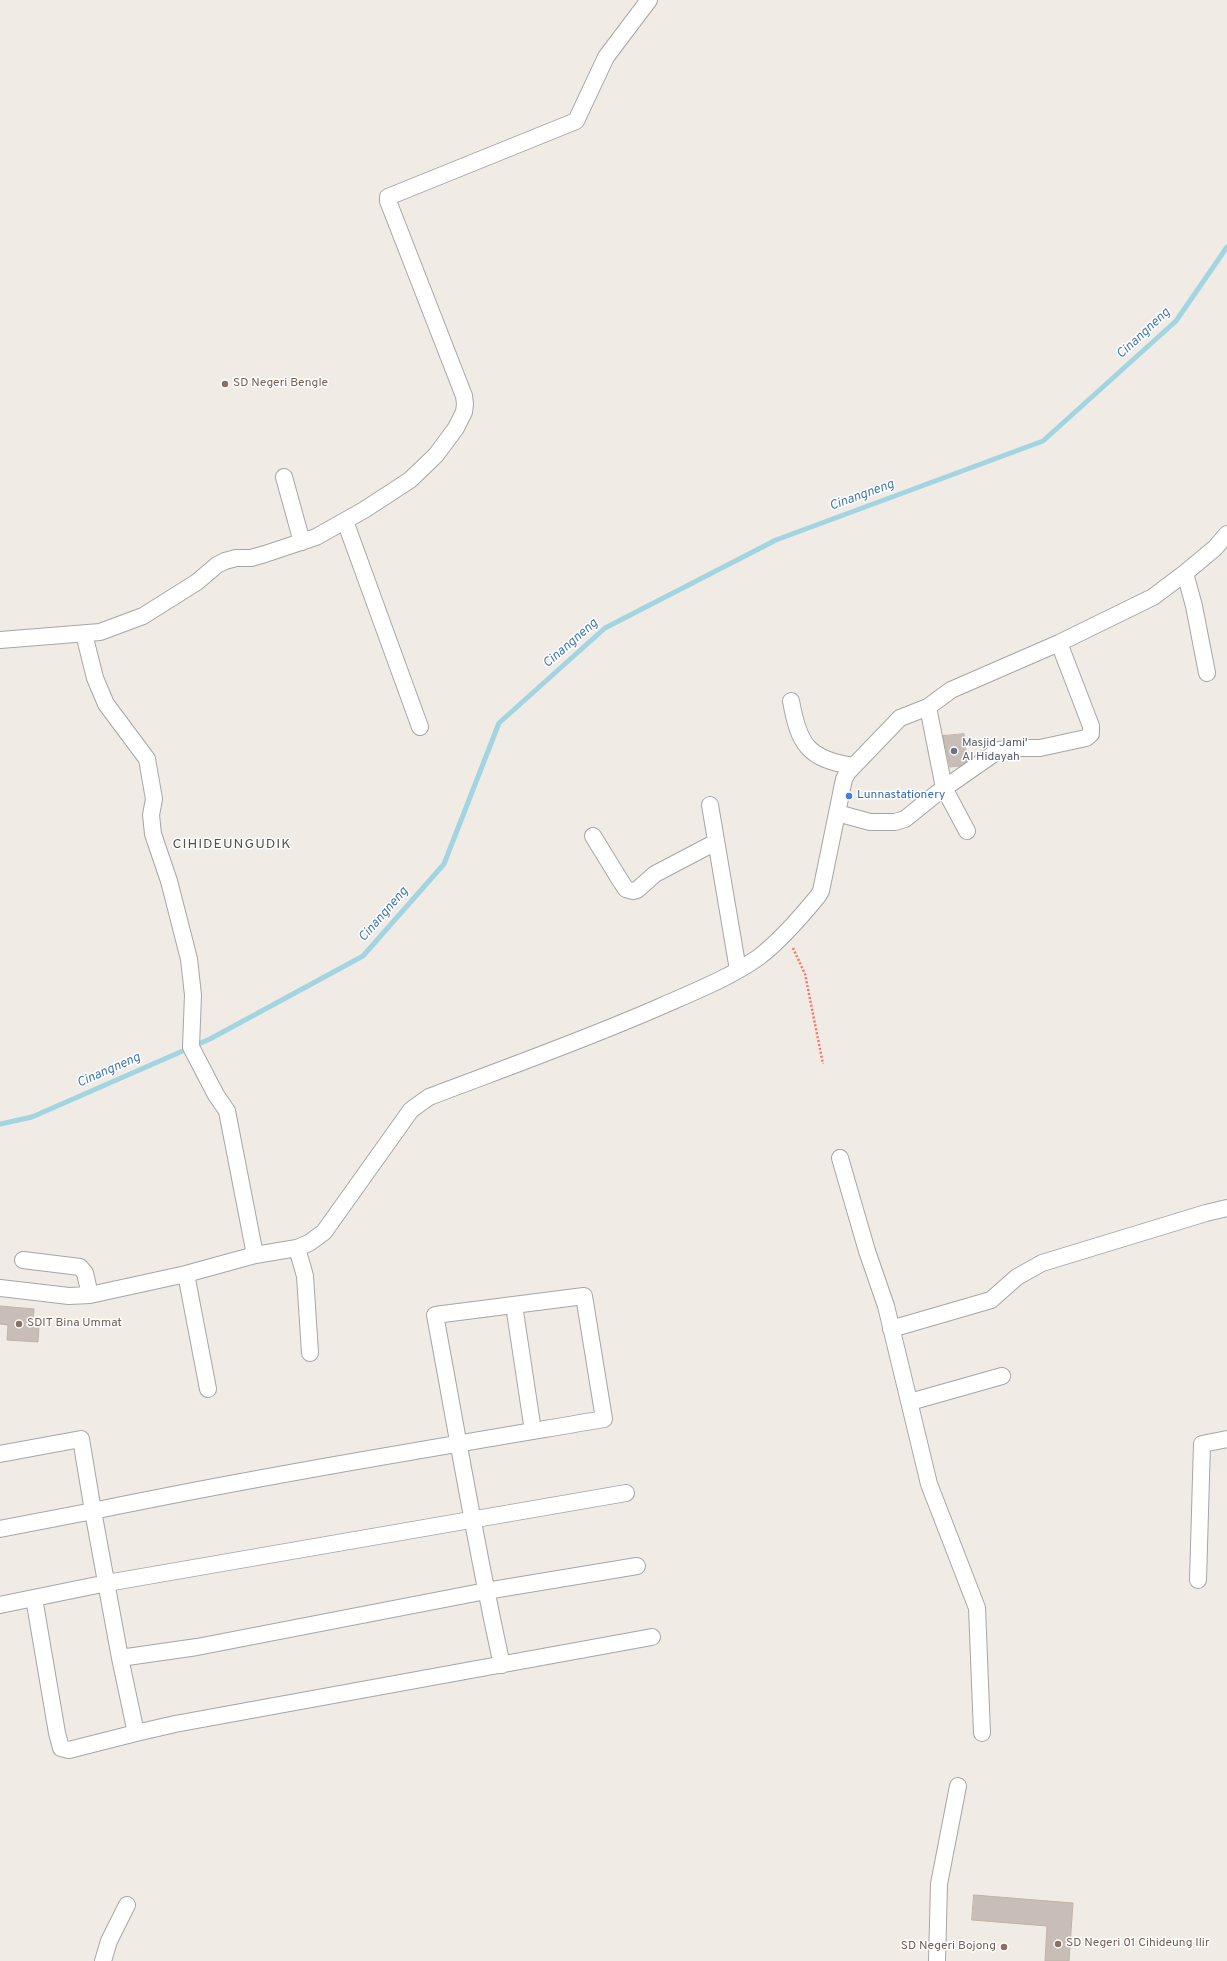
<!DOCTYPE html>
<html>
<head>
<meta charset="utf-8">
<style>
	body { margin:0 }
	canvas { display:block; background:#f0ece5 }
</style>
</head>
<body>
<canvas width="1227" height="1961"></canvas>
<script>
const c = document.querySelector('canvas').getContext('2d');
c.lineJoin = 'round';
function trace(path, color, width, dash) { c.strokeStyle = color; c.lineWidth = width; c.lineCap = dash ? 'butt' : 'round'; c.setLineDash(dash || []); c.stroke(path); }
function paint(path, color) { c.fillStyle = color; c.fill(path, 'evenodd'); }
function label(font, color, halo, rows, align = 'center') {
  c.font = font + ' Overpass,sans-serif'; c.lineWidth = 3; c.setLineDash([]); c.textBaseline = 'middle'; c.strokeStyle = halo; c.fillStyle = color; for (const [text, x, y, turn = 0] of rows) {
    c.save(); c.translate(x, y); c.rotate((+turn || 0) * Math.PI / 180); c.textAlign = isNaN(turn) ? turn : align; if (halo) c.strokeText(text, 0, 0); c.fillText(text, 0, 0); c.restore();
  }
}
const stream = new Path2D(`
	M0 1124 32 1117 210 1039 363 956 444 864 499 723 605 628 776 540 1043 441 1176 321 1227 247`);
const building = new Path2D(`
	M964 734 967 761 960 766 950 767 943 736Z
	M0 1306 34 1309 33 1325 39 1326 38 1342 7 1340 8 1325 0 1324Z
	M974 1895 1073 1903 1069 1961H1045L1047 1926 972 1920Z`);
const path = new Path2D(`
	M793 948 805 974 823 1064`);
const street = new Path2D(`
	M284 477 302 542
	M345 521 420 727
	M1185 573 1194 606 1207 673
	M84 634 95 678 106 704 147 759 154 799 151 815 153 834 169 881 189 959 193 995 191 1047 216 1095 227 1111 255 1255
	M0 640 100 632 143 616 197 582 217 565 225 561 236 558H251L265 554 316 537 364 510 410 480 436 455 456 428 464 412 465 404 464 396 388 201V197L576 121 606 57 649 0
	M791 701C799 745 808 759 853 766
	M928 707 944 788 967 831
	M710 805 738 970
	M837 813 870 822H895L905 819 936 794 999 750 1015 748H1040L1086 738 1091 734V726L1059 643
	M593 836 620 880 626 889 633 891 637 890 655 874 716 842
	M840 1158 867 1251 886 1306 929 1484 977 1608 982 1733
	M297 1248 305 1276 310 1353
	M23 1260 80 1267 85 1273 90 1295
	M186 1274 208 1389
	M0 1288 69 1296 90 1295 186 1274 255 1255 297 1248 309 1243 324 1232 411 1110 429 1097C508 1067 587 1039 664 1005 696 991 731 977 759 957 781 940 800 918 818 896L821 891 844 779 848 772 900 718 928 707 951 690 1059 643 1153 597 1185 573 1215 548 1227 534
	M514 1305 533 1431
	M891 1329 991 1300 1017 1277 1042 1263 1206 1213 1227 1208
	M910 1402 1002 1376
	M0 1454 81 1439 93 1511 0 1529
	M1198 1580 1202 1444 1227 1439
	M34 1598 57 1733 61 1748 69 1750 136 1733
	M0 1605 107 1583 626 1493
	M120 1658 136 1733 175 1724 652 1637
	M502 1665C476 1549 457 1432 435 1315L584 1296 604 1419C433 1448 262 1476 93 1511L120 1658 197 1647 486 1591 637 1566
	M103 1961 109 1941 127 1905
	M937 1961 939 1884 958 1786`);
const markers = [
	[225,384,4,"#8d6e63"],
	[954,751,4,"#6b7280"],
	[849,796,4,"#3f7fe0"],
	[19,1324,4,"#8d6e63"],
	[1058,1944,4,"#8d6e63"],
	[1004,1947,4,"#8d6e63"]
];
const educationNames = [
	["SD Negeri Bengle",233,384],
	["SDIT Bina Ummat",27,1324],
	["SD Negeri 01 Cihideung Ilir",1066,1944],
	["SD Negeri Bojong",996,1947,"right"]
];
const worshipNames = [
	["Masjid Jami'",962,744],
	["Al Hidayah",962,758]
];
const shopNames = [
	["Lunnastationery",857,796]
];
const waterNames = [
	["Cinangneng",1144,334,-43],
	["Cinangneng",862,496,-20],
	["Cinangneng",571,644,-41],
	["Cinangneng",384,915,-49],
	["Cinangneng",109,1071,-24]
];
const quarterNames = [
	["CIHIDEUNGUDIK",232,845]
];
trace(stream, '#a2d4e1', 5);
paint(building, '#c8beb7');
trace(building, '#c3b2a6', 1);
trace(street, '#a6a6a6', 18);
trace(path, '#ff7267', 2.5, [2, 2]);
trace(street, '#fff', 16);
for (const [x, y, r, color] of markers) { const dot = new Path2D(); dot.arc(x, y, r, 0, 2 * Math.PI); c.fillStyle = color; c.fill(dot); trace(dot, '#fff', 1.5); }
label('12px', '#785e54', '#fff', educationNames, 'left');
label('12px', '#5b616d', '#fff', worshipNames, 'left');
label('12px', '#366cbe', '#fff', shopNames, 'left');
label('italic 13px', '#427aad', '#fff', waterNames);
c.letterSpacing = '1px';
label('14px', '#525252', '#fff', quarterNames);
c.letterSpacing = '0px';
</script>
</body>
</html>
